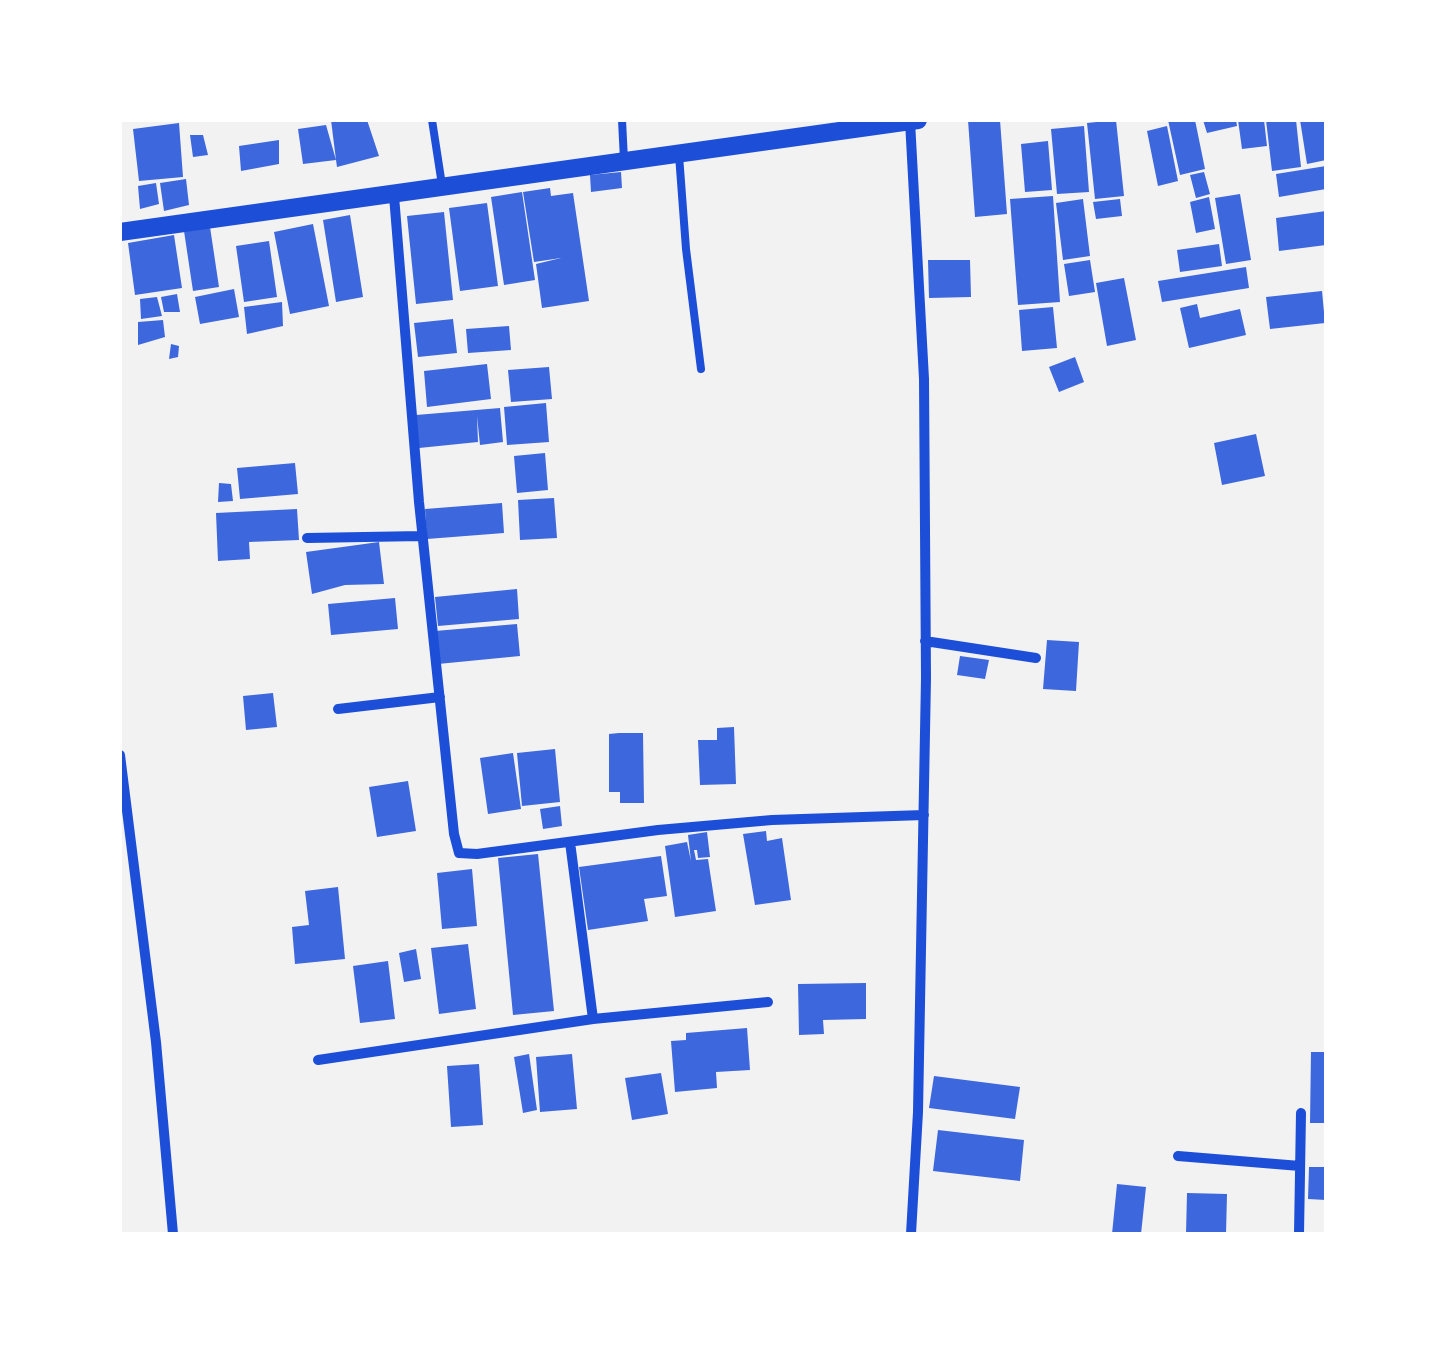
<!DOCTYPE html>
<html>
<head>
<meta charset="utf-8">
<style>
	body { margin:0 }
	#map { position:relative; width:1446px; height:1354px; overflow:hidden; background:#f2f2f2; font-family:"Crimson Pro",serif }
	canvas { display:block }
	.frame { position:absolute; inset:0; border:122px solid #fff; pointer-events:none }
</style>
</head>
<body>
<div id="map">
<canvas width="1446" height="1354"></canvas>
<div class="frame"></div>
</div>
<script>
const c = document.querySelector('canvas').getContext('2d');
c.lineJoin = 'round';
function paint(path, color) { c.fillStyle = color; c.fill(path, 'evenodd'); }
function trace(path, color, width, dash) { c.strokeStyle = color; c.lineWidth = width; c.lineCap = dash ? 'butt' : 'round'; c.setLineDash(dash || []); c.stroke(path); }
const building = new Path2D(`
	M331 120H367L379 156 337 167 336 160 303 164 298 129 326 125 336 160Z
	M968 120H1000L1007 214 975 217Z
	M1116 120 1124 196 1095 199 1087 123Z
	M1168 120H1195L1205 169 1180 175Z
	M1203 120H1236L1237 126 1207 133Z
	M1238 120H1264L1267 146 1242 149Z
	M1266 120H1296L1301 167 1272 171Z
	M1300 120H1324L1326 160 1307 164Z
	M179 123 183 177 139 181 133 129Z
	M1084 126 1089 192 1057 194 1051 129Z
	M1167 126 1178 181 1158 186 1147 131Z
	M190 135H203L208 155 193 157Z
	M279 140V164L241 171 239 146Z
	M1048 141 1052 190 1025 192 1021 144Z
	M1326 166V189L1279 197 1276 174Z
	M621 172 622 188 591 192 590 175Z
	M1204 172 1210 194 1196 198 1190 175Z
	M186 179 189 205 164 211 160 183Z
	M156 183 159 204 140 209 138 186Z
	M550 188 551 196 573 193 589 301 542 308 536 264 561 258 534 262 523 192Z
	M522 192 535 280 504 285 491 197Z
	M1240 194 1251 260 1226 264 1215 198Z
	M1053 196 1060 302 1018 305 1010 199Z
	M1209 197 1215 229 1196 233 1190 202Z
	M1083 199 1090 256 1063 260 1056 203Z
	M1120 199 1122 216 1096 219 1093 202Z
	M487 203 498 286 460 291 449 208Z
	M1326 211V245L1279 251 1276 218Z
	M444 212 453 300 416 304 407 216Z
	M350 215 363 297 336 302 323 220Z
	M313 224 329 306 290 314 274 232Z
	M210 227 219 287 193 291 184 231Z
	M174 235 182 288 135 295 128 243Z
	M269 241 277 297 244 302 236 246Z
	M1219 244 1222 266 1180 272 1177 250Z
	M928 260H970L971 297 929 298Z
	M1090 260 1095 292 1069 296 1064 264Z
	M1246 267 1249 288 1162 302 1158 281Z
	M1124 278 1136 340 1107 346 1096 283Z
	M234 289 239 317 200 324 195 297Z
	M1322 291 1325 323 1270 329 1266 297Z
	M177 294 180 312H164L161 297Z
	M157 297 162 316 141 319 140 299Z
	M282 302 283 326 247 334 244 307Z
	M1197 304 1200 318 1240 309 1246 335 1189 348 1180 308Z
	M1053 307 1057 348 1022 351 1019 310Z
	M453 319 457 353 418 357 414 323Z
	M163 320 165 337 138 345V322Z
	M509 326 511 350 468 353 466 329Z
	M171 344 179 346 178 357 169 359Z
	M1075 357 1084 382 1059 392 1049 367Z
	M487 364 491 399 427 407 424 371Z
	M549 367 552 399 511 402 508 370Z
	M546 403 549 442 507 445 504 407Z
	M500 408 503 442 480 445 477 416 478 442 419 448 416 415Z
	M1256 434 1265 476 1222 485 1214 443Z
	M545 453 548 490 517 493 514 456Z
	M295 463 298 494 240 499 237 468Z
	M219 483 231 484 233 501 218 502Z
	M554 498 557 538 520 540 518 500Z
	M502 503 504 533 427 539 425 509Z
	M297 509 299 540 249 542 250 559 218 561 216 513Z
	M379 542 384 584 345 585 312 594 306 552Z
	M517 589 519 619 438 626 435 597Z
	M395 598 398 629 331 635 328 604Z
	M517 624 520 656 438 664 435 631Z
	M1047 640 1079 642 1076 691 1043 689Z
	M960 656 989 660 985 679 957 675Z
	M273 693 277 727 246 730 243 696Z
	M734 727 736 784 700 785 698 740H717V728Z
	M619 733H643L644 803H620V792H609V734Z
	M555 749 560 802 522 806 517 753Z
	M513 753 521 809 488 814 480 758Z
	M408 781 416 831 377 837 369 787Z
	M560 806 562 826 543 829 540 809Z
	M766 831 767 841 782 838 791 900 755 905 743 834Z
	M707 832 710 857 698 858 697 850H694L696 860 708 859 716 911 675 917 665 846 687 842 691 861 688 835Z
	M538 854 554 1011 513 1015 498 858Z
	M661 856 667 896 644 899 648 921 588 930 579 867Z
	M472 869 477 926 442 929 437 873Z
	M338 887 345 959 295 964 292 927 309 925 305 891Z
	M468 944 476 1009 439 1014 431 948Z
	M416 949 421 979 404 982 399 953Z
	M388 961 395 1019 360 1023 353 966Z
	M866 983V1019L823 1020 824 1034 799 1035 798 984Z
	M747 1028 750 1070 716 1072 717 1088 675 1092 671 1041 686 1040V1033Z
	M1311 1052H1326V1123H1310Z
	M529 1054 537 1110 523 1113 514 1057Z
	M572 1054 577 1109 540 1112 536 1057Z
	M479 1064 483 1125 451 1127 447 1066Z
	M661 1073 668 1114 632 1120 625 1078Z
	M934 1076 1020 1087 1015 1119 929 1108Z
	M938 1130 1024 1140 1020 1181 933 1171Z
	M1309 1167H1326V1200L1308 1199Z
	M1117 1184 1146 1187 1141 1234H1112Z
	M1187 1193 1227 1194 1226 1234H1186Z`);
const service = new Path2D(`
	M432 120 442 185
	M622 120 624 160
	M679 155 686 249 701 369`);
const minor = new Path2D(`
	M910 121 924 379 926 678 918 1112 911 1234
	M394 196 419 502 454 834 459 853 477 854 658 830 772 820 924 815
	M307 538 422 536
	M925 641 1036 658
	M338 709 440 697
	M120 755 156 1042 173 1234
	M570 842 593 1019
	M318 1060 593 1019 768 1002
	M1178 1156 1300 1166
	M1299 1234 1301 1113`);
const tertiary = new Path2D(`
	M120 232 918 120`);
paint(building, '#3d67dc');
trace(service, '#1d4ed8', 8);
trace(minor, '#1d4ed8', 10);
trace(tertiary, '#1d4ed8', 18);
</script>
</body>
</html>
